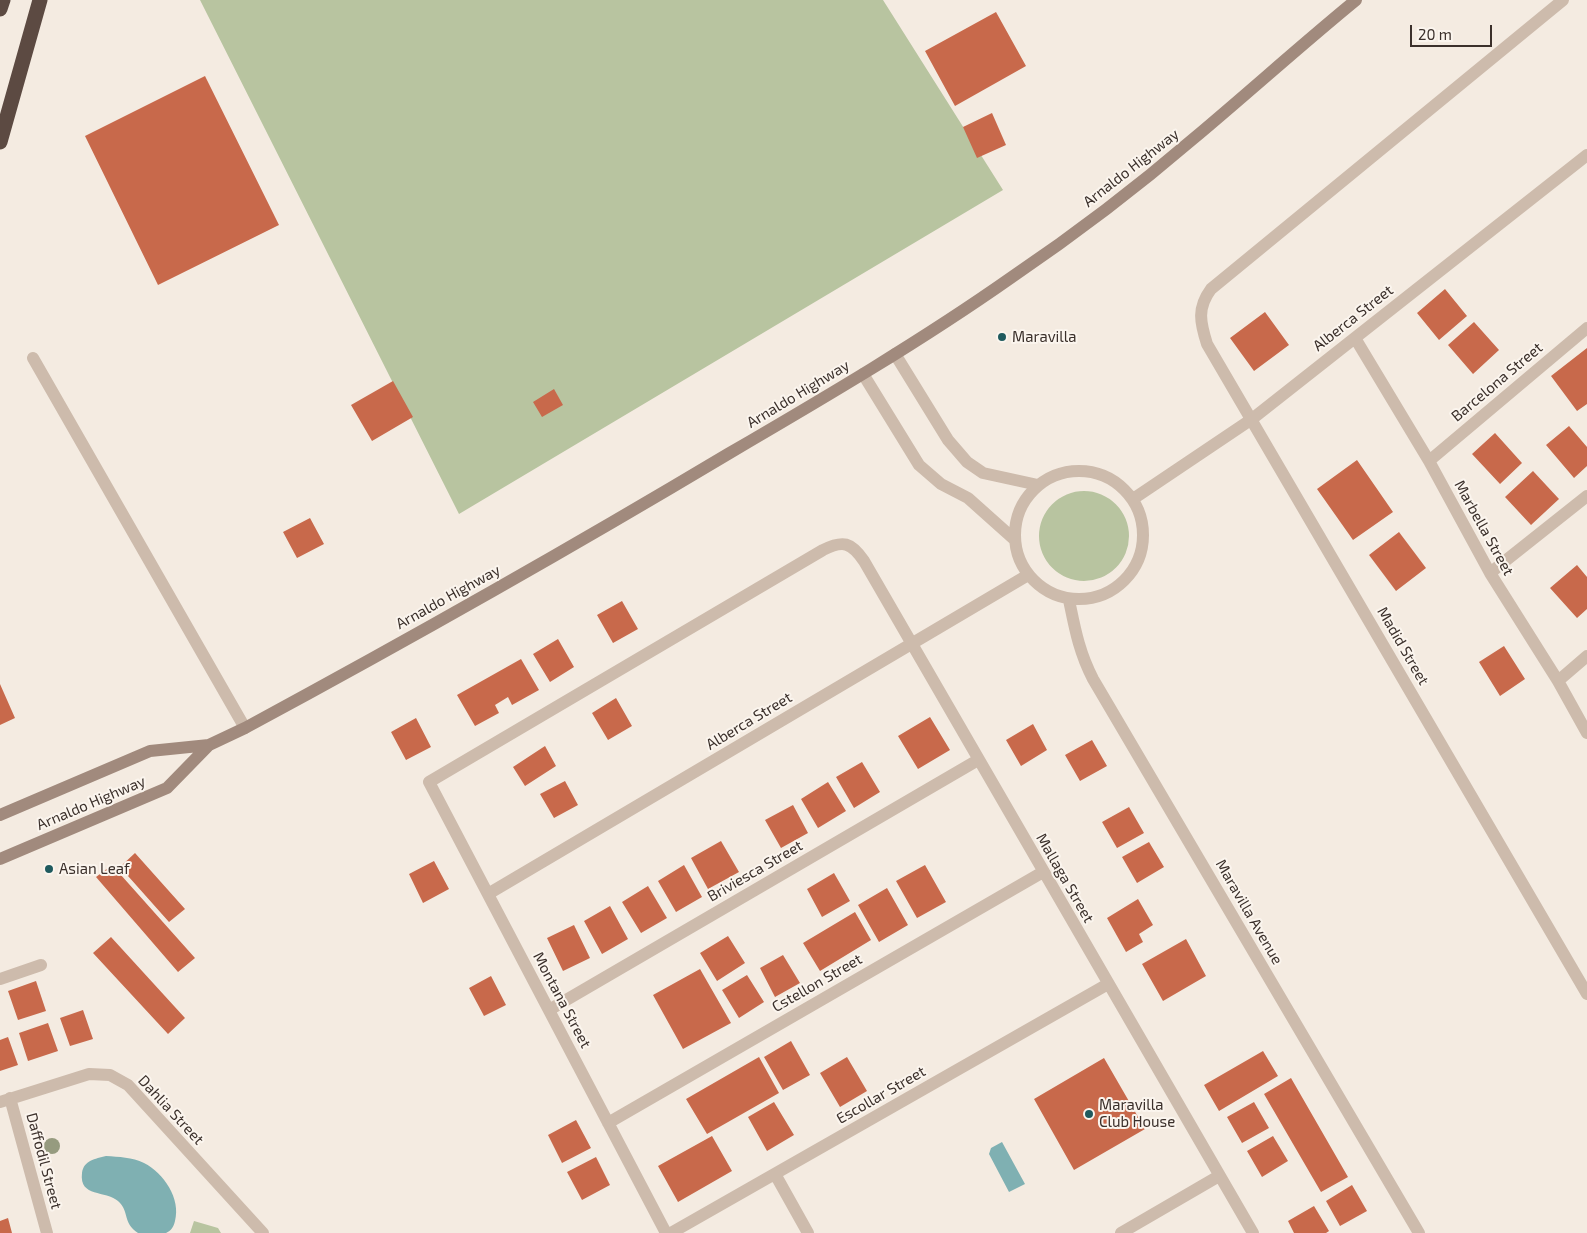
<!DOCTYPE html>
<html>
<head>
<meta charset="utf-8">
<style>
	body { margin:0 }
	#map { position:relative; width:1587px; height:1233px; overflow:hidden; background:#f4ebe1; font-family:"Exo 2",sans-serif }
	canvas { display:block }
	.scale { position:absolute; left:1410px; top:25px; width:82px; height:22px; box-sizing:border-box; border:2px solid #3b302b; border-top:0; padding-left:6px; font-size:15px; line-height:18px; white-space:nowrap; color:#3b302b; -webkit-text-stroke:4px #fbf5ee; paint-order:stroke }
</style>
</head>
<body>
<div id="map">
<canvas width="1587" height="1233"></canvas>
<div class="scale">20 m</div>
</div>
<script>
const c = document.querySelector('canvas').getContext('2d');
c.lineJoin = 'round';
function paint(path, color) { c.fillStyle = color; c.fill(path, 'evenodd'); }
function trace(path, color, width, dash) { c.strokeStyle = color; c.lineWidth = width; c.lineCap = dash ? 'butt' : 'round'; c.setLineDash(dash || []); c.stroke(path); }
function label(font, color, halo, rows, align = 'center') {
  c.font = font + ' "Exo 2",sans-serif'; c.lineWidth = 4; c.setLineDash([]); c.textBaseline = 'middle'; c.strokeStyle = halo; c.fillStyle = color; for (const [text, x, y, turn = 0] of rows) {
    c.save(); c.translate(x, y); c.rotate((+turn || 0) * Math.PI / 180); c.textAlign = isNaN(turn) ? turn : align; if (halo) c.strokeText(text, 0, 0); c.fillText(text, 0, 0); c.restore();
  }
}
const green = new Path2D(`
	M200 0H883L1003 190 459 514Z
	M1039 536a45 45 0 1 1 90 0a45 45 0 1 1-90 0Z
	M194 1221 218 1228 221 1233H190Z`);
const water = new Path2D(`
	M1002 1142 1025 1184 1009 1192 989 1154 991 1148Z
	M106 1156C119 1157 132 1157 144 1163 164 1173 181 1199 175 1221 174 1226 171 1231 166 1233 158 1233 146 1233 138 1233 122 1222 130 1212 118 1201 106 1190 79 1198 82 1173 84 1160 95 1159 106 1156Z`);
const building = new Path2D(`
	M996 12 1026 66 955 106 925 51Z
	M205 76 279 225 158 285 85 136Z
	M992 113 1006 145 977 158 963 127Z
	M1445 289 1467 316 1439 340 1417 313Z
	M1265 312 1289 345 1254 371 1230 338Z
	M1474 322 1499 350 1473 374 1448 345Z
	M1587 348V404L1577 411 1551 376Z
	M393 381 413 417 372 441 351 405Z
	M554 389 563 405 542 417 533 402Z
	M1569 426 1587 447V466L1574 478 1546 445Z
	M1495 433 1522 463 1500 484 1472 454Z
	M1357 460 1393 512 1353 540 1317 489Z
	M1533 471 1559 499 1531 525 1505 497Z
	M310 518 324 544 297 558 283 532Z
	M1399 532 1426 568 1396 591 1369 555Z
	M1577 565 1587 577V609L1577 618 1550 588Z
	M622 601 638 629 613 643 597 615Z
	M558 639 574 667 550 682 533 654Z
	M1504 646 1525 679 1500 696 1479 662Z
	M521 659 539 690 512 705 508 697 495 705 499 713 475 726 457 695Z
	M0 684 15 718 0 725Z
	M616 698 632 726 608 740 592 713Z
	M930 717 950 750 918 769 898 736Z
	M416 718 431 747 406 760 391 732Z
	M1033 724 1047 750 1021 766 1006 740Z
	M1092 740 1107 766 1080 781 1065 755Z
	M545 746 556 766 525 786 513 767Z
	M862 762 880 792 854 808 836 777Z
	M565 781 578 805 554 818 540 794Z
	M828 782 846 811 818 828 801 799Z
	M793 805 808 833 781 848 765 820Z
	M1129 807 1144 833 1117 848 1102 822Z
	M721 841 739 872 708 889 691 858Z
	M1149 842 1164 867 1137 883 1122 857Z
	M135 853 185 909 169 922 120 867Z
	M434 861 449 889 423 903 409 874Z
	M112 865 195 958 178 972 96 877Z
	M684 865 702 897 676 912 658 881Z
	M925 865 946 902 917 918 896 881Z
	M834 873 850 901 822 917 807 889Z
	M648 886 667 918 641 933 622 902Z
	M887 888 908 925 879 942 858 905Z
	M1138 899 1153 925 1139 934 1143 942 1126 952 1107 918Z
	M610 906 628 939 602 954 584 921Z
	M855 912 871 940 820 971 803 943Z
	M574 925 590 958 563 971 547 938Z
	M728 936 745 963 717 981 700 953Z
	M111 937 185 1018 168 1034 93 953Z
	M1186 939 1206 976 1163 1001 1142 964Z
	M783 955 800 983 775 997 760 968Z
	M700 969 731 1023 683 1049 653 995Z
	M747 975 764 1002 739 1018 722 990Z
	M491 976 506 1005 484 1016 469 988Z
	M36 981 46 1011 18 1020 8 991Z
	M83 1010 93 1039 70 1046 60 1018Z
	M48 1023 58 1051 28 1061 19 1033Z
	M8 1037 18 1065 0 1071V1040Z
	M791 1041 810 1075 783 1090 764 1057Z
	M1263 1051 1278 1076 1219 1111 1204 1085Z
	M759 1057 779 1093 707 1134 686 1099Z
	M847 1057 867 1091 840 1107 820 1073Z
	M1104 1058 1145 1129 1074 1170 1034 1099Z
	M1291 1078 1348 1177 1321 1192 1264 1094Z
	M774 1102 794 1135 767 1151 748 1117Z
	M1254 1102 1269 1128 1242 1143 1227 1117Z
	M576 1120 591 1148 562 1163 548 1135Z
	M712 1136 732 1171 678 1202 658 1166Z
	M1273 1136 1288 1161 1262 1177 1247 1151Z
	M596 1157 610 1185 582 1200 567 1172Z
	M1352 1185 1367 1211 1340 1226 1326 1201Z
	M1314 1206 1329 1231 1326 1233H1294L1288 1221Z
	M8 1218 12 1233H0V1221Z`);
const minor = new Path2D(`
	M1563 0 1211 289C1197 308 1200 322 1207 344L1587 994
	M1355 338 1429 461 1490 573 1558 681 1587 733
	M895 354 948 440 967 462 983 473 1038 485
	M33 358 245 728
	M863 374 919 465 941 484 968 498 1015 540
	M1429 461 1587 328
	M1015 535a64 64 0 1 1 128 0a64 64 0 1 1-128 0Z
	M1133 499 1252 419 1587 155
	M1490 573 1587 496
	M1069 600C1075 629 1079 652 1093 679L1419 1233
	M1558 681 1587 656
	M488 894 1028 575
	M0 979 41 965
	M549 1010 978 760
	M10 1098 47 1233
	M0 1102 89 1074 110 1075 128 1085 263 1233
	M608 1123 1043 872
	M775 1174 808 1233
	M666 1233 429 782 823 550C843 540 851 542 864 561L1253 1233
	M671 1233 1108 984
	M1121 1233 1219 1176`);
const secondary = new Path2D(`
	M0 815 150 751 209 745 245 728C408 640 569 549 728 454 824 398 921 341 1012 277 1074 235 1136 188 1193 139 1248 93 1301 45 1356 0
	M0 859 167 788 209 745`);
const motorway = new Path2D(`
	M0 9 3 0
	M0 142 40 0`);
const trees = [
	[52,1146]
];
const markers = [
	[1002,337,5,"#1f5a5e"],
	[49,869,5,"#1f5a5e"],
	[1089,1114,5,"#1f5a5e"]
];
const streetNames = [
	["Arnaldo Highway",1131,168,-38],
	["Alberca Street",1353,318,-38],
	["Barcelona Street",1497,382,-40],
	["Arnaldo Highway",798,394,-31],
	["Marbella Street",1484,528,61],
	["Arnaldo Highway",448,597,-29],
	["Madid Street",1403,646,60],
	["Alberca Street",749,721,-31],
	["Arnaldo Highway",91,803,-23],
	["Briviesca Street",755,871,-30],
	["Mallaga Street",1065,878,60],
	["Maravilla Avenue",1249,912,60],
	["Cstellon Street",817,983,-30],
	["Montana Street",562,1000,62],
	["Escollar Street",881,1095,-30],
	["Dahlia Street",171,1110,47],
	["Daffodil Street",44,1161,75]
];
const poiNames = [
	["Maravilla",1012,337],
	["Asian Leaf",59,869],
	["Maravilla",1099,1105],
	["Club House",1099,1122]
];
paint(green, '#b8c4a0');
paint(water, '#7fb0b2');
paint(building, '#c8694b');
trace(minor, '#cdbbac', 12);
trace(secondary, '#a18a7d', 12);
trace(motorway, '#5c4a42', 15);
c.fillStyle = '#969b7f';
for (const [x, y] of trees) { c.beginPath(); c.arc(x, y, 8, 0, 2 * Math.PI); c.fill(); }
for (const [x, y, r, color] of markers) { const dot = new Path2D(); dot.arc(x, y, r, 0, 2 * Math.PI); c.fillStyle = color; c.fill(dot); trace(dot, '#fbf5ee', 2); }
label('15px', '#3b302b', '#fbf5ee', streetNames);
label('15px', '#3b302b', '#fbf5ee', poiNames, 'left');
</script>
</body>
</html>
